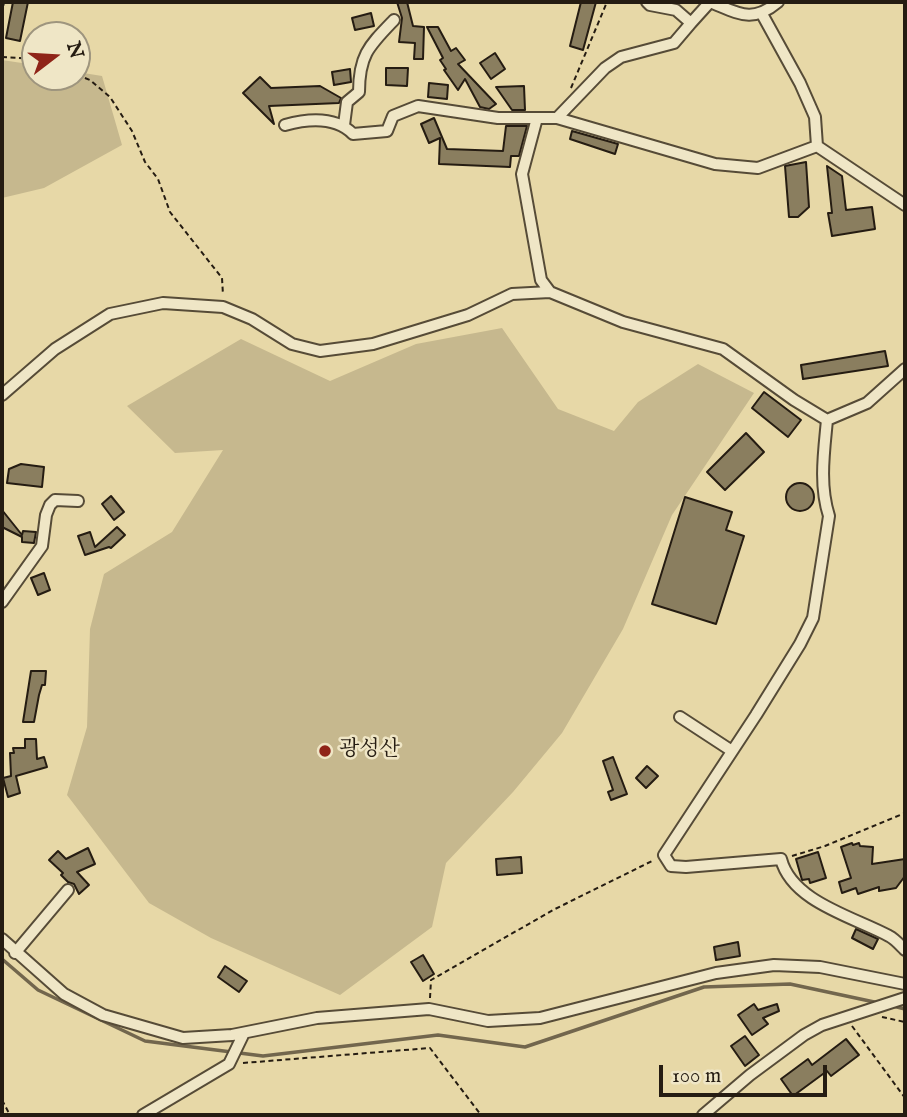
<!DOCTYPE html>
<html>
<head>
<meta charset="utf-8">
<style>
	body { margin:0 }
	#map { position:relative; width:907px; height:1117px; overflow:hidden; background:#e7d8a7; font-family:"IM FELL English",serif }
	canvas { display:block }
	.frame { position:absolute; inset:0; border:4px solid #251c12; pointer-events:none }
	.north { position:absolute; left:21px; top:21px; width:70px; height:70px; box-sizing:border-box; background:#efe6c6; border:2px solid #9e957e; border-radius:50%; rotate:73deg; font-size:19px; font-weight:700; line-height:28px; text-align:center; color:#251c12 }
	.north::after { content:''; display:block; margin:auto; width:24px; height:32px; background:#8f2418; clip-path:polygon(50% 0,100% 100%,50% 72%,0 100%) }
	.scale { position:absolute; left:659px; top:1065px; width:168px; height:32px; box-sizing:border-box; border:4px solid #251c12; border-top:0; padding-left:9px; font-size:21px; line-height:24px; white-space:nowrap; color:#251c12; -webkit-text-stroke:5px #efe6c6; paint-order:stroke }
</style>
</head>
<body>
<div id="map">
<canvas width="907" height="1117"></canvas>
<div class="frame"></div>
<div class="north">N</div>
<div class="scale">100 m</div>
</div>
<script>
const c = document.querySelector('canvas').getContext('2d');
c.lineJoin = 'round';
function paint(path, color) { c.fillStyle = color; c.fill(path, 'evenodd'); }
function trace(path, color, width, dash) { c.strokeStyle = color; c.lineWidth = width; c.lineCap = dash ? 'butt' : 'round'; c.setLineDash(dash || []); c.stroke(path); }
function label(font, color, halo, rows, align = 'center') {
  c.font = font + ' "IM FELL English","Noto Serif KR",serif'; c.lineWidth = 5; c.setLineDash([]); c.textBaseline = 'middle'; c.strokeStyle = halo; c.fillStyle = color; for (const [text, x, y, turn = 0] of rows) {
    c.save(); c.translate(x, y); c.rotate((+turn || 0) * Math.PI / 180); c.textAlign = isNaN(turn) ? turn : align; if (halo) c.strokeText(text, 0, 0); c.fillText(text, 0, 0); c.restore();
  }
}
const green = new Path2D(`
	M2 60 35 65V77H77V72L102 76 122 145 44 188 2 198Z
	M502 328 558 409 614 431 638 402 698 364 754 393 672 515 623 629 562 733 513 792 446 863 432 927 340 995 211 938 149 903 67 795 87 727 90 629 104 574 172 532 223 450 175 453 127 406 241 339 330 381 416 344Z`);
const stream = new Path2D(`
	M2 959 38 990 145 1041 263 1056 438 1035 525 1047 704 987 790 984 879 1003
	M893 1006 905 1009`);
const building = new Path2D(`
	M13 2H28L20 41 6 38Z
	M397 2H407L413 26 424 27 423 59H414L415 43 399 42 402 18Z
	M581 2H596L583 50 570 46Z
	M371 13 374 26 355 30 352 18Z
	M427 27H438L451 51 456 48 465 60 458 64 496 104 489 109 480 107 465 79 458 90 444 70 446 69 440 60 443 58Z
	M495 53 505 69 491 79 480 63Z
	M386 68H408L407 86 386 85Z
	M350 69 351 82 334 85 332 72Z
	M260 77 271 88 320 86 341 98 339 103 269 106 274 124 243 93Z
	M429 83 448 85 447 99 428 97Z
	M524 86 525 110H512L496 87Z
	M434 118 447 149 503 151 506 126H527L519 156H511L510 167 439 164 440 138 429 143 421 124Z
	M572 131 618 144 615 154 570 139Z
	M806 162 809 207 798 217H789L785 166Z
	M827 166 842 176 846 210 872 207 875 229 832 236 828 213H832Z
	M885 351 888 366 803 379 801 365Z
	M764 392 801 420 788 437 752 408Z
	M746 433 764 452 725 490 707 472Z
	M21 464 44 467 42 487 7 483 9 469Z
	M786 497a14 14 0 1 1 28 0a14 14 0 1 1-28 0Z
	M111 496 124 512 114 520 102 504Z
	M685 497 732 512 726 530 744 536 716 624 652 604Z
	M2 510 22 535 23 531 36 532 34 543 22 542V537L2 527Z
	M117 527 125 535 111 548 109 547 85 555 78 536 90 532 95 547Z
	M44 573 50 590 38 595 31 578Z
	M31 671H46L45 685H42L39 695 34 722H23Z
	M25 739H36L37 759 44 757 47 767 16 776 20 793 8 797 3 778 11 776 10 753H14L13 748H25Z
	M613 757 627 794 611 800 608 792 613 790 603 761Z
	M647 766 658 776 646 788 636 778Z
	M852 843 853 845 859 843 860 846 873 847 872 864 905 859V876L896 888 879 891V887L858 894 856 888 842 893 839 882 851 878 841 847Z
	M88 848 95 864 77 872 89 885 79 894 74 884 68 882 61 875 63 873 49 860 58 851 66 859Z
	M818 852 826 878 810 883 809 879 802 880 796 859Z
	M521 857 522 873 497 875 496 859Z
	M856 929 878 939 873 949 852 938Z
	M738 942 740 956 716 960 714 947Z
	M423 955 434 974 423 981 411 962Z
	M225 966 247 981 239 992 218 977Z
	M754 1004 758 1010 777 1004 779 1011 763 1018 768 1024 752 1035 738 1015Z
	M745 1036 759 1055 745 1066 731 1046Z
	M846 1039 859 1055 831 1076 827 1071 793 1096 781 1079 808 1059 812 1065Z`);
const path = new Path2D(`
	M2 14 4 2
	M2 57 35 59
	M77 75 90 80 110 97 132 131 145 162 158 179 170 212 222 278 223 295
	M571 88 607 2
	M792 856 825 846 905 813
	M430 998 431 980 553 910 654 860
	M882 1017 905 1022
	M852 1026 905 1098
	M243 1063 430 1048 481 1115
	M2 1100 10 1115`);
const minor = new Path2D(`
	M647 2 650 5 676 10 691 23 710 2C738 13 752 24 778 2
	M762 14 800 83 815 117 817 146
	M537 118 522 174 541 280 550 292
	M557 118 605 68 621 57 674 43 691 23
	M285 125C307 119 335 116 353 134L387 131 393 116 418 106 498 118H557L715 164 758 168 817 146
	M344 125 347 102 359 92C359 55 369 46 394 20
	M817 146 905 205
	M2 395 55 349 110 314 163 303 223 307 252 319 292 344 320 351 373 344 468 315 512 294 550 292 623 322 723 349 794 400 827 420
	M827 420C824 452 819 485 829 516L813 618 800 644 756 715 664 855 671 866 686 867 781 859C792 902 854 917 889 936 895 939 900 945 905 950
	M827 420 867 403 905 369
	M2 602 42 546 46 515 50 505 55 500 78 501
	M680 717 732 751
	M2 939 64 994 103 1015 183 1038 232 1035 317 1018 429 1009 488 1021 540 1018 716 973 774 965 820 967 905 984
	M15 953 68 890
	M143 1115 229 1064 244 1033
	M703 1115 750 1075 804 1035 822 1025 905 998`);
const markers = [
	[325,751,7,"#8f2418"]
];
const poiNames = [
	["광성산",339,751]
];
paint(green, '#c6b88e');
trace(stream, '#72664d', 3.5);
paint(building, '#8a7e5f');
trace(building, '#251c12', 2);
trace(minor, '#564b37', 14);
trace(path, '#251c12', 2, [5, 3.5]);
trace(minor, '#efe6c6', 10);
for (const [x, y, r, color] of markers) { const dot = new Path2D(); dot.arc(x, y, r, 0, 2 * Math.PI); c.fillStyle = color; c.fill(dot); trace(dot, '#efe6c6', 2.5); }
label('21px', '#251c12', '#efe6c6', poiNames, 'left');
</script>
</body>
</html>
